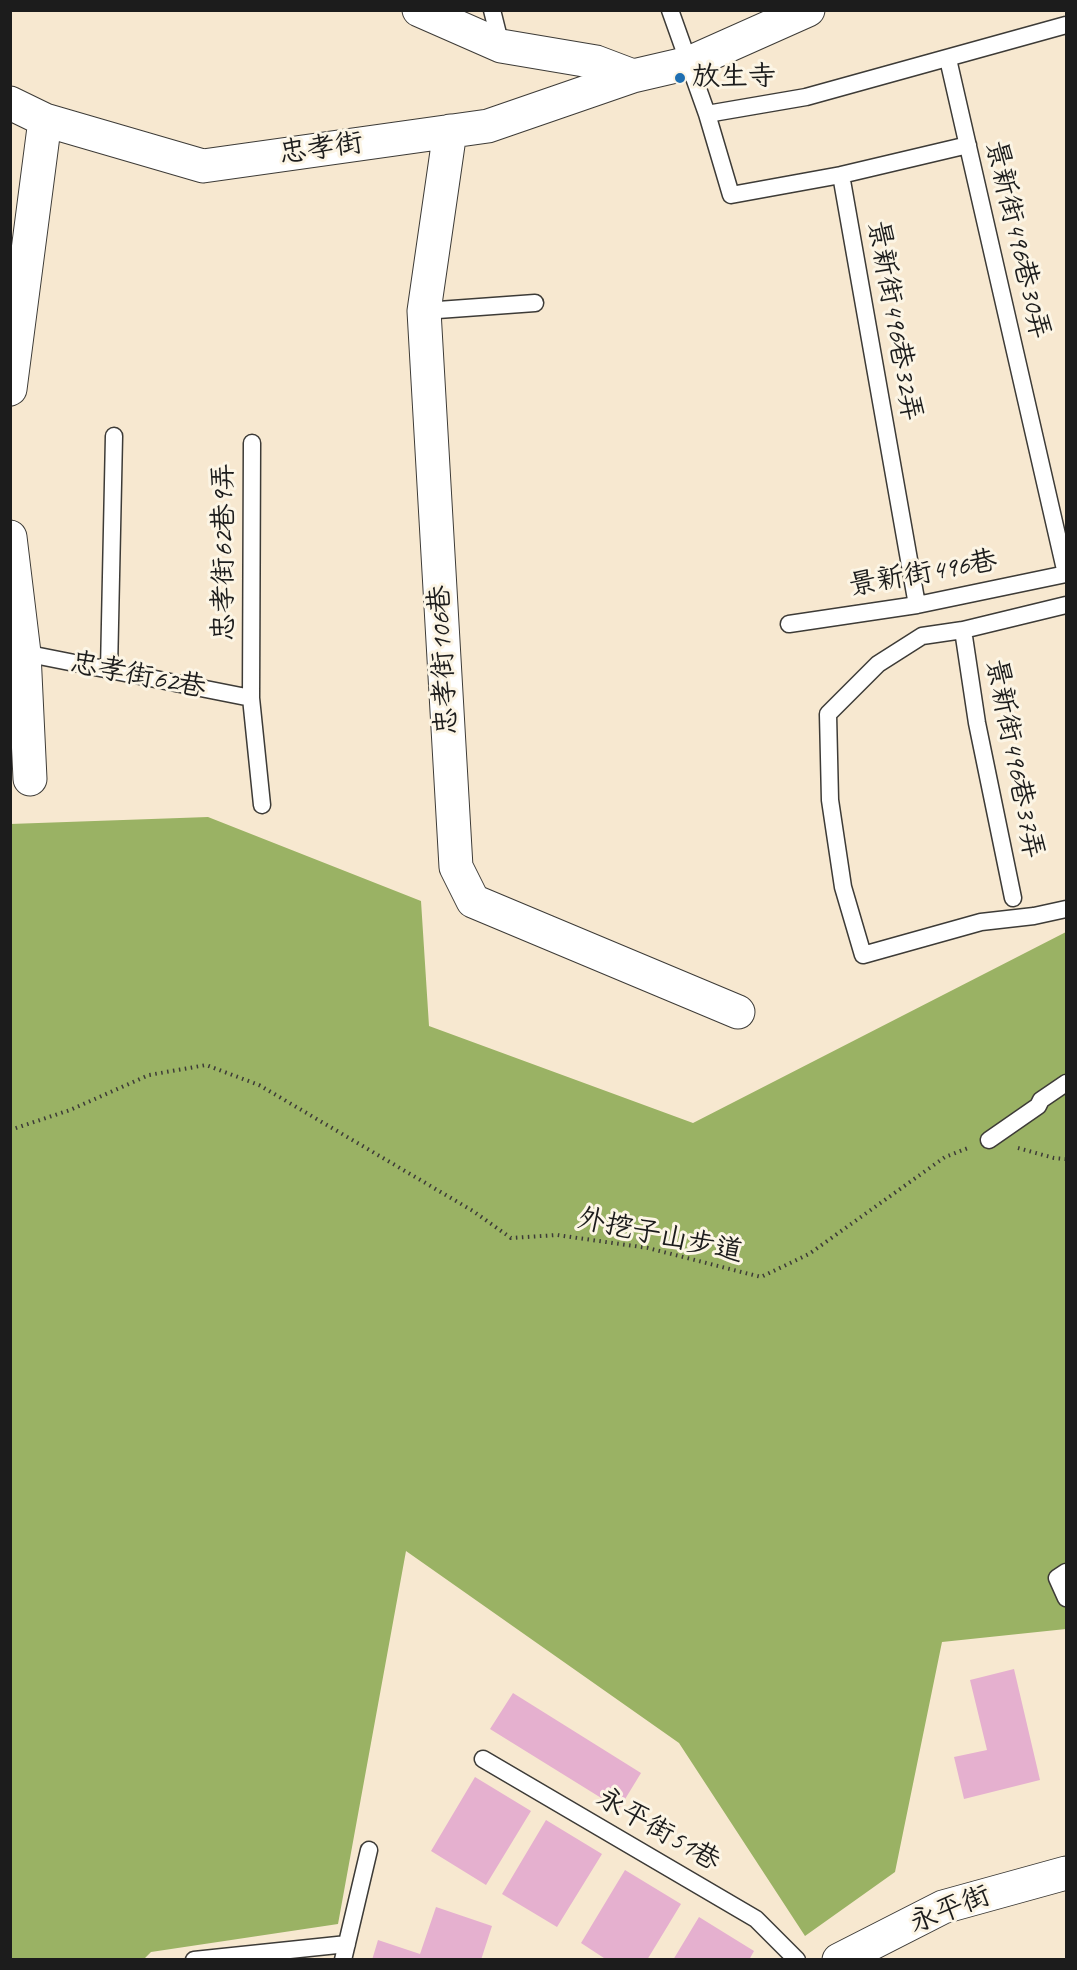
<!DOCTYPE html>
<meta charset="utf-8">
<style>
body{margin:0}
#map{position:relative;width:1077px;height:1970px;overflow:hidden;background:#f7e8d0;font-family:Caveat,sans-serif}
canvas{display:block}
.frame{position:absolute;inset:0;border:12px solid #1c1c1c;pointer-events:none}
</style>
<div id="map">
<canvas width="1077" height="1970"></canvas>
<div class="frame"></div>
</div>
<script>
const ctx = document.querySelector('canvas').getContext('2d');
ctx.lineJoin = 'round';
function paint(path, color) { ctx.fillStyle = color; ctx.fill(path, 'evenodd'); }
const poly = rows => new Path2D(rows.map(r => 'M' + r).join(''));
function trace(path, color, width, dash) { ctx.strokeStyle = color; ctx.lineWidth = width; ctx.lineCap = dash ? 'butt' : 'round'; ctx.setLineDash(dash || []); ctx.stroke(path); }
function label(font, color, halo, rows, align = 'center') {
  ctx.font = font + ' Caveat,"LXGW WenKai TC",sans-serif'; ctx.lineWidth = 6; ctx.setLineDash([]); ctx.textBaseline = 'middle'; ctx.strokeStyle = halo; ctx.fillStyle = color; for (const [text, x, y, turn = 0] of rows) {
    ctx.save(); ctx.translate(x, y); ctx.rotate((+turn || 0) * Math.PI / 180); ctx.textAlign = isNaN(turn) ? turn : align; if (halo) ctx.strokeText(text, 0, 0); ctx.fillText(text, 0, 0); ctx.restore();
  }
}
paint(poly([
 [208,817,421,901,429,1026,693,1123,1066,932,1066,1629,942,1642,895,1872,805,1936,679,1743,406,1551,338,1924,151,1952,144,1959,11,1959,10,824]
]), '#9ab264');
paint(poly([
 [1014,1669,1040,1780,964,1799,954,1757,987,1750,970,1680],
 [513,1693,641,1773,619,1809,490,1729],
 [475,1777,531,1811,486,1885,431,1851],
 [546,1820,602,1854,557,1927,502,1894],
 [625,1870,681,1904,647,1960,607,1960,581,1943],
 [436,1907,492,1926,481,1960,372,1960,378,1940,420,1954],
 [699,1917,754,1951,749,1960,673,1960]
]), '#e5b0cf');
const service = poly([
 [492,10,501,46],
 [670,10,707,114,806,97,1066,25],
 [948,59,1066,574],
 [707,114,731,195,841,175],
 [424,311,535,303],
 [252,443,251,698,262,805],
 [917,605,841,175,968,145],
 [1066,605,963,630,922,636,878,664,828,714,830,800,843,887,863,955,981,922,1034,916,1066,909],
 [789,624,917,605,1066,574],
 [963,630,977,723,1013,898],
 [24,653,251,698],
 [109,670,114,436],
 [989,1140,1038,1106,1041,1100,1066,1083],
 [1066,1572,1057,1578,1066,1598],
 [483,1759,756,1919,797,1960],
 [194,1960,347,1944],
 [343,1960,369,1850]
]);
const minor = poly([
 [419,10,501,46,596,62,633,76],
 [10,103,45,120,203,166,488,126,633,76,689,63,808,10],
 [450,131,424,311,456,867,473,901,738,1012],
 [10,389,45,120],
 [10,537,24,653,30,779],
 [839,1960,943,1907,1066,1873]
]);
trace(service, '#3d3b37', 19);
trace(minor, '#3d3b37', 35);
trace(poly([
 [10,1130,70,1110,149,1075,206,1065,259,1085,473,1211,511,1238,557,1235,648,1248,761,1277,809,1254,945,1157,968,1148],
 [1018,1148,1054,1158,1066,1159]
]), '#3d3b37', 4, [1.5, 4.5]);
trace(service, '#fff', 16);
trace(minor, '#fff', 33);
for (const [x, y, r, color] of [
 [680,78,6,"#1f6fb2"]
]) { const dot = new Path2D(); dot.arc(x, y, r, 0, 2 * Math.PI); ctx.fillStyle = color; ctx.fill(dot); trace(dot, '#fcf5e5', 2); }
label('28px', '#1c1c1c', '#fcf5e5', [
 ["放生寺",692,78]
], 'left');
label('28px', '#1c1c1c', '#fcf5e5', [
 ["忠孝街",321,149,-8],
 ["景新街496巷30弄",1017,240,77],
 ["景新街496巷32弄",894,321,80],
 ["忠孝街62巷9弄",225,552,-90],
 ["景新街496巷",923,574,-10],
 ["忠孝街106巷",444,660,-93],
 ["忠孝街62巷",138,676,11],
 ["景新街496巷37弄",1014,759,79],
 ["外挖子山步道",660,1236,12],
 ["永平街51巷",658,1830,30],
 ["永平街",950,1910,-21]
]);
</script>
